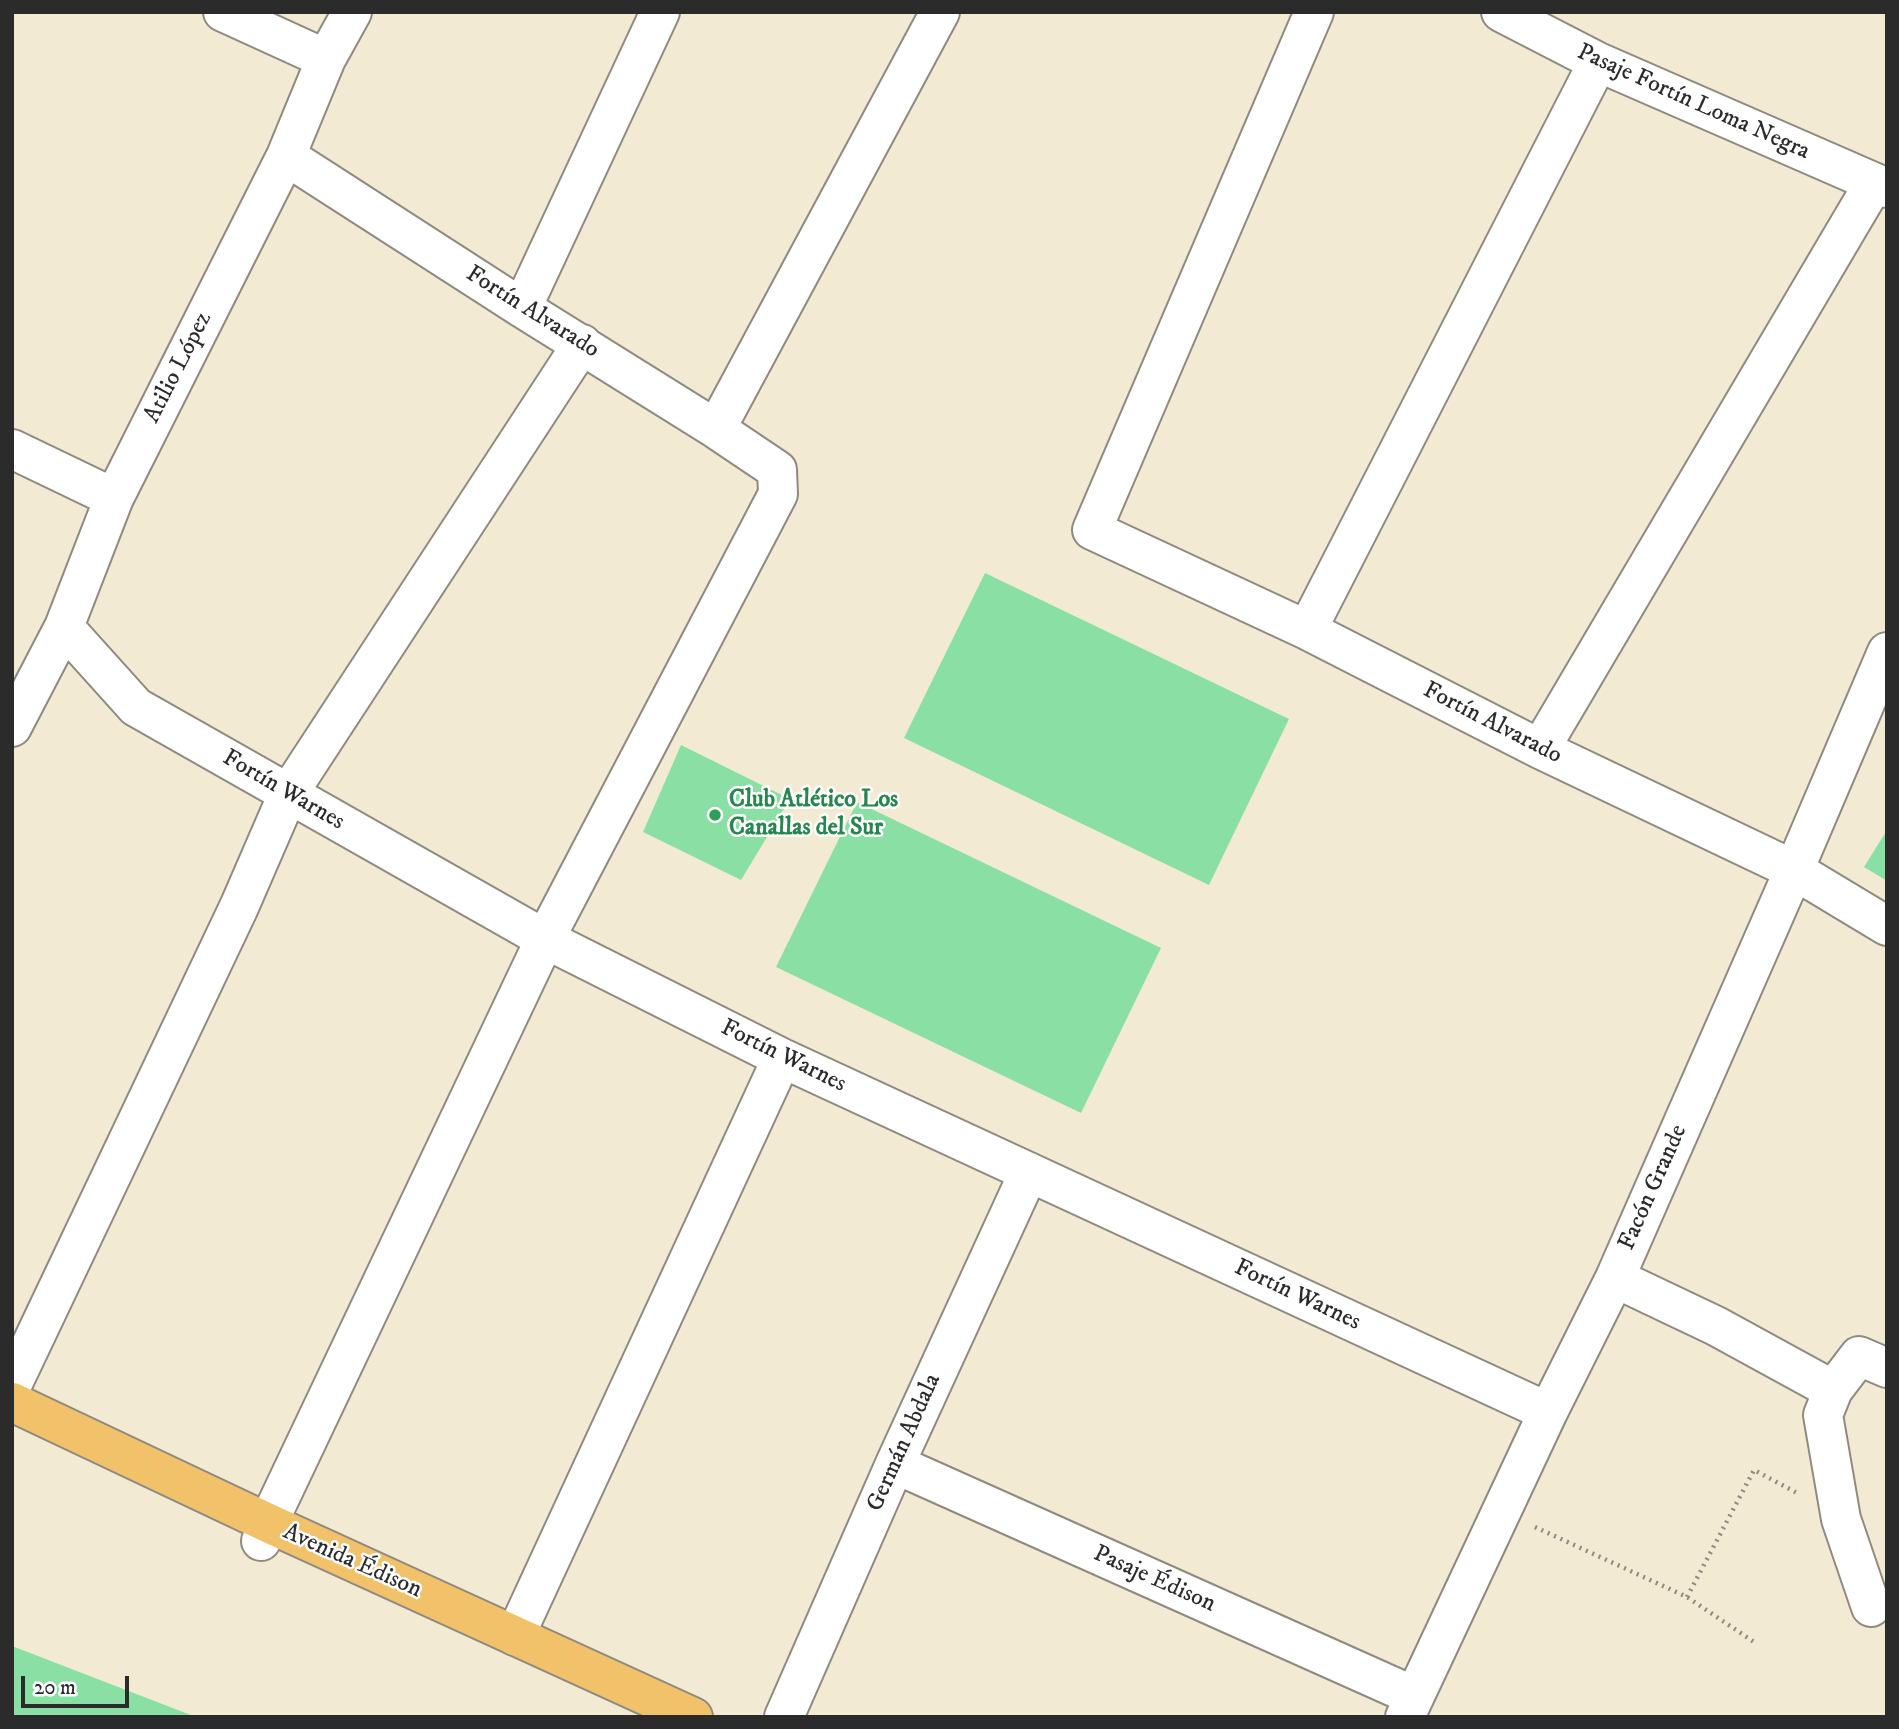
<!DOCTYPE html>
<meta charset="utf-8">
<style>
body{margin:0}
#map{position:relative;width:1899px;height:1729px;overflow:hidden;background:#f3ead4;font-family:"IM FELL DW Pica",serif}
canvas{display:block}
.frame{position:absolute;inset:0;border:14px solid #2b2b2b;pointer-events:none}
.scale{position:absolute;left:21px;top:1676px;width:108px;height:32px;box-sizing:border-box;border:4px solid #2b2b2b;border-top:0;padding-left:9px;font-size:21px;line-height:24px;white-space:nowrap;color:#2b2b2b;-webkit-text-stroke:5px #fff;paint-order:stroke}
</style>
<div id="map">
<canvas width="1899" height="1729"></canvas>
<div class="frame"></div>
<div class="scale">20 m</div>
</div>
<script>
const ctx = document.querySelector('canvas').getContext('2d');
ctx.lineJoin = 'round';
function paint(path, color) { ctx.fillStyle = color; ctx.fill(path, 'evenodd'); }
const poly = rows => new Path2D(rows.map(r => 'M' + r).join(''));
function trace(path, color, width, dash) { ctx.strokeStyle = color; ctx.lineWidth = width; ctx.lineCap = dash ? 'butt' : 'round'; ctx.setLineDash(dash || []); ctx.stroke(path); }
function label(font, color, halo, rows, align = 'center') {
  ctx.font = font + ' "IM FELL DW Pica",serif'; ctx.lineWidth = 5; ctx.setLineDash([]); ctx.textBaseline = 'middle'; ctx.strokeStyle = halo; ctx.fillStyle = color; for (const [text, x, y, turn = 0] of rows) {
    ctx.save(); ctx.translate(x, y); ctx.rotate((+turn || 0) * Math.PI / 180); ctx.textAlign = isNaN(turn) ? turn : align; if (halo) ctx.strokeText(text, 0, 0); ctx.fillText(text, 0, 0); ctx.restore();
  }
}
paint(poly([
 [985,573,1289,719,1209,885,904,738],
 [681,745,790,799,741,880,643,832],
 [857,802,1161,948,1081,1113,776,967],
 [1887,830,1887,881,1864,867],
 [12,1646,196,1717,12,1717]
]), '#8ae0a4');
const minor = poly([
 [223,12,326,59],
 [1314,12,1092,530,1307,630,1540,749,1794,870,1887,926],
 [1501,12,1598,62,1887,188],
 [522,308,660,12],
 [716,429,940,12],
 [12,449,114,498],
 [64,627,136,707,545,939,782,1058,1548,1412],
 [1307,630,1598,62],
 [12,727,64,627,114,498,286,156,326,59,352,12],
 [1540,749,1874,183],
 [1615,1278,1716,1326,1833,1390,1823,1415,1841,1519,1871,1607],
 [12,1385,239,907,288,794,582,344],
 [1833,1390,1859,1356,1887,1368],
 [895,1464,1414,1696],
 [261,1541,268,1523,545,939,778,494,777,470,716,429,522,308,286,156],
 [515,1636,782,1058],
 [784,1717,895,1464,1029,1172],
 [1405,1717,1548,1412,1615,1278,1794,870,1887,652]
]);
const major = poly([
 [12,1402,268,1523,693,1717]
]);
trace(minor, '#8f8a80', 42);
trace(major, '#8f8a80', 42);
trace(poly([
 [1535,1527,1687,1597,1754,1642],
 [1687,1597,1754,1470,1799,1494]
]), '#8f8a80', 4.5, [2, 5]);
trace(minor, '#fff', 38);
trace(major, '#f2c26a', 38);
for (const [x, y, r, color] of [
 [715,815,7,"#2e9e5b"]
]) { const dot = new Path2D(); dot.arc(x, y, r, 0, 2 * Math.PI); ctx.fillStyle = color; ctx.fill(dot); trace(dot, '#fff', 2.5); }
label('24px', '#2b2b2b', '#fff', [
 ["Pasaje Fortín Loma Negra",1693,103,24],
 ["Fortín Alvarado",532,313,32],
 ["Atilio López",179,368,-63],
 ["Fortín Alvarado",1492,724,27],
 ["Fortín Warnes",283,791,30],
 ["Fortín Warnes",783,1057,26],
 ["Facón Grande",1654,1188,-66],
 ["Fortín Warnes",1297,1296,25],
 ["Germán Abdala",905,1443,-66],
 ["Avenida Édison",352,1562,24],
 ["Pasaje Édison",1154,1580,24]
]);
label('bold 24px', '#27864d', '#fff', [
 ["Club Atlético Los",729,801],
 ["Canallas del Sur",729,829]
], 'left');
</script>
